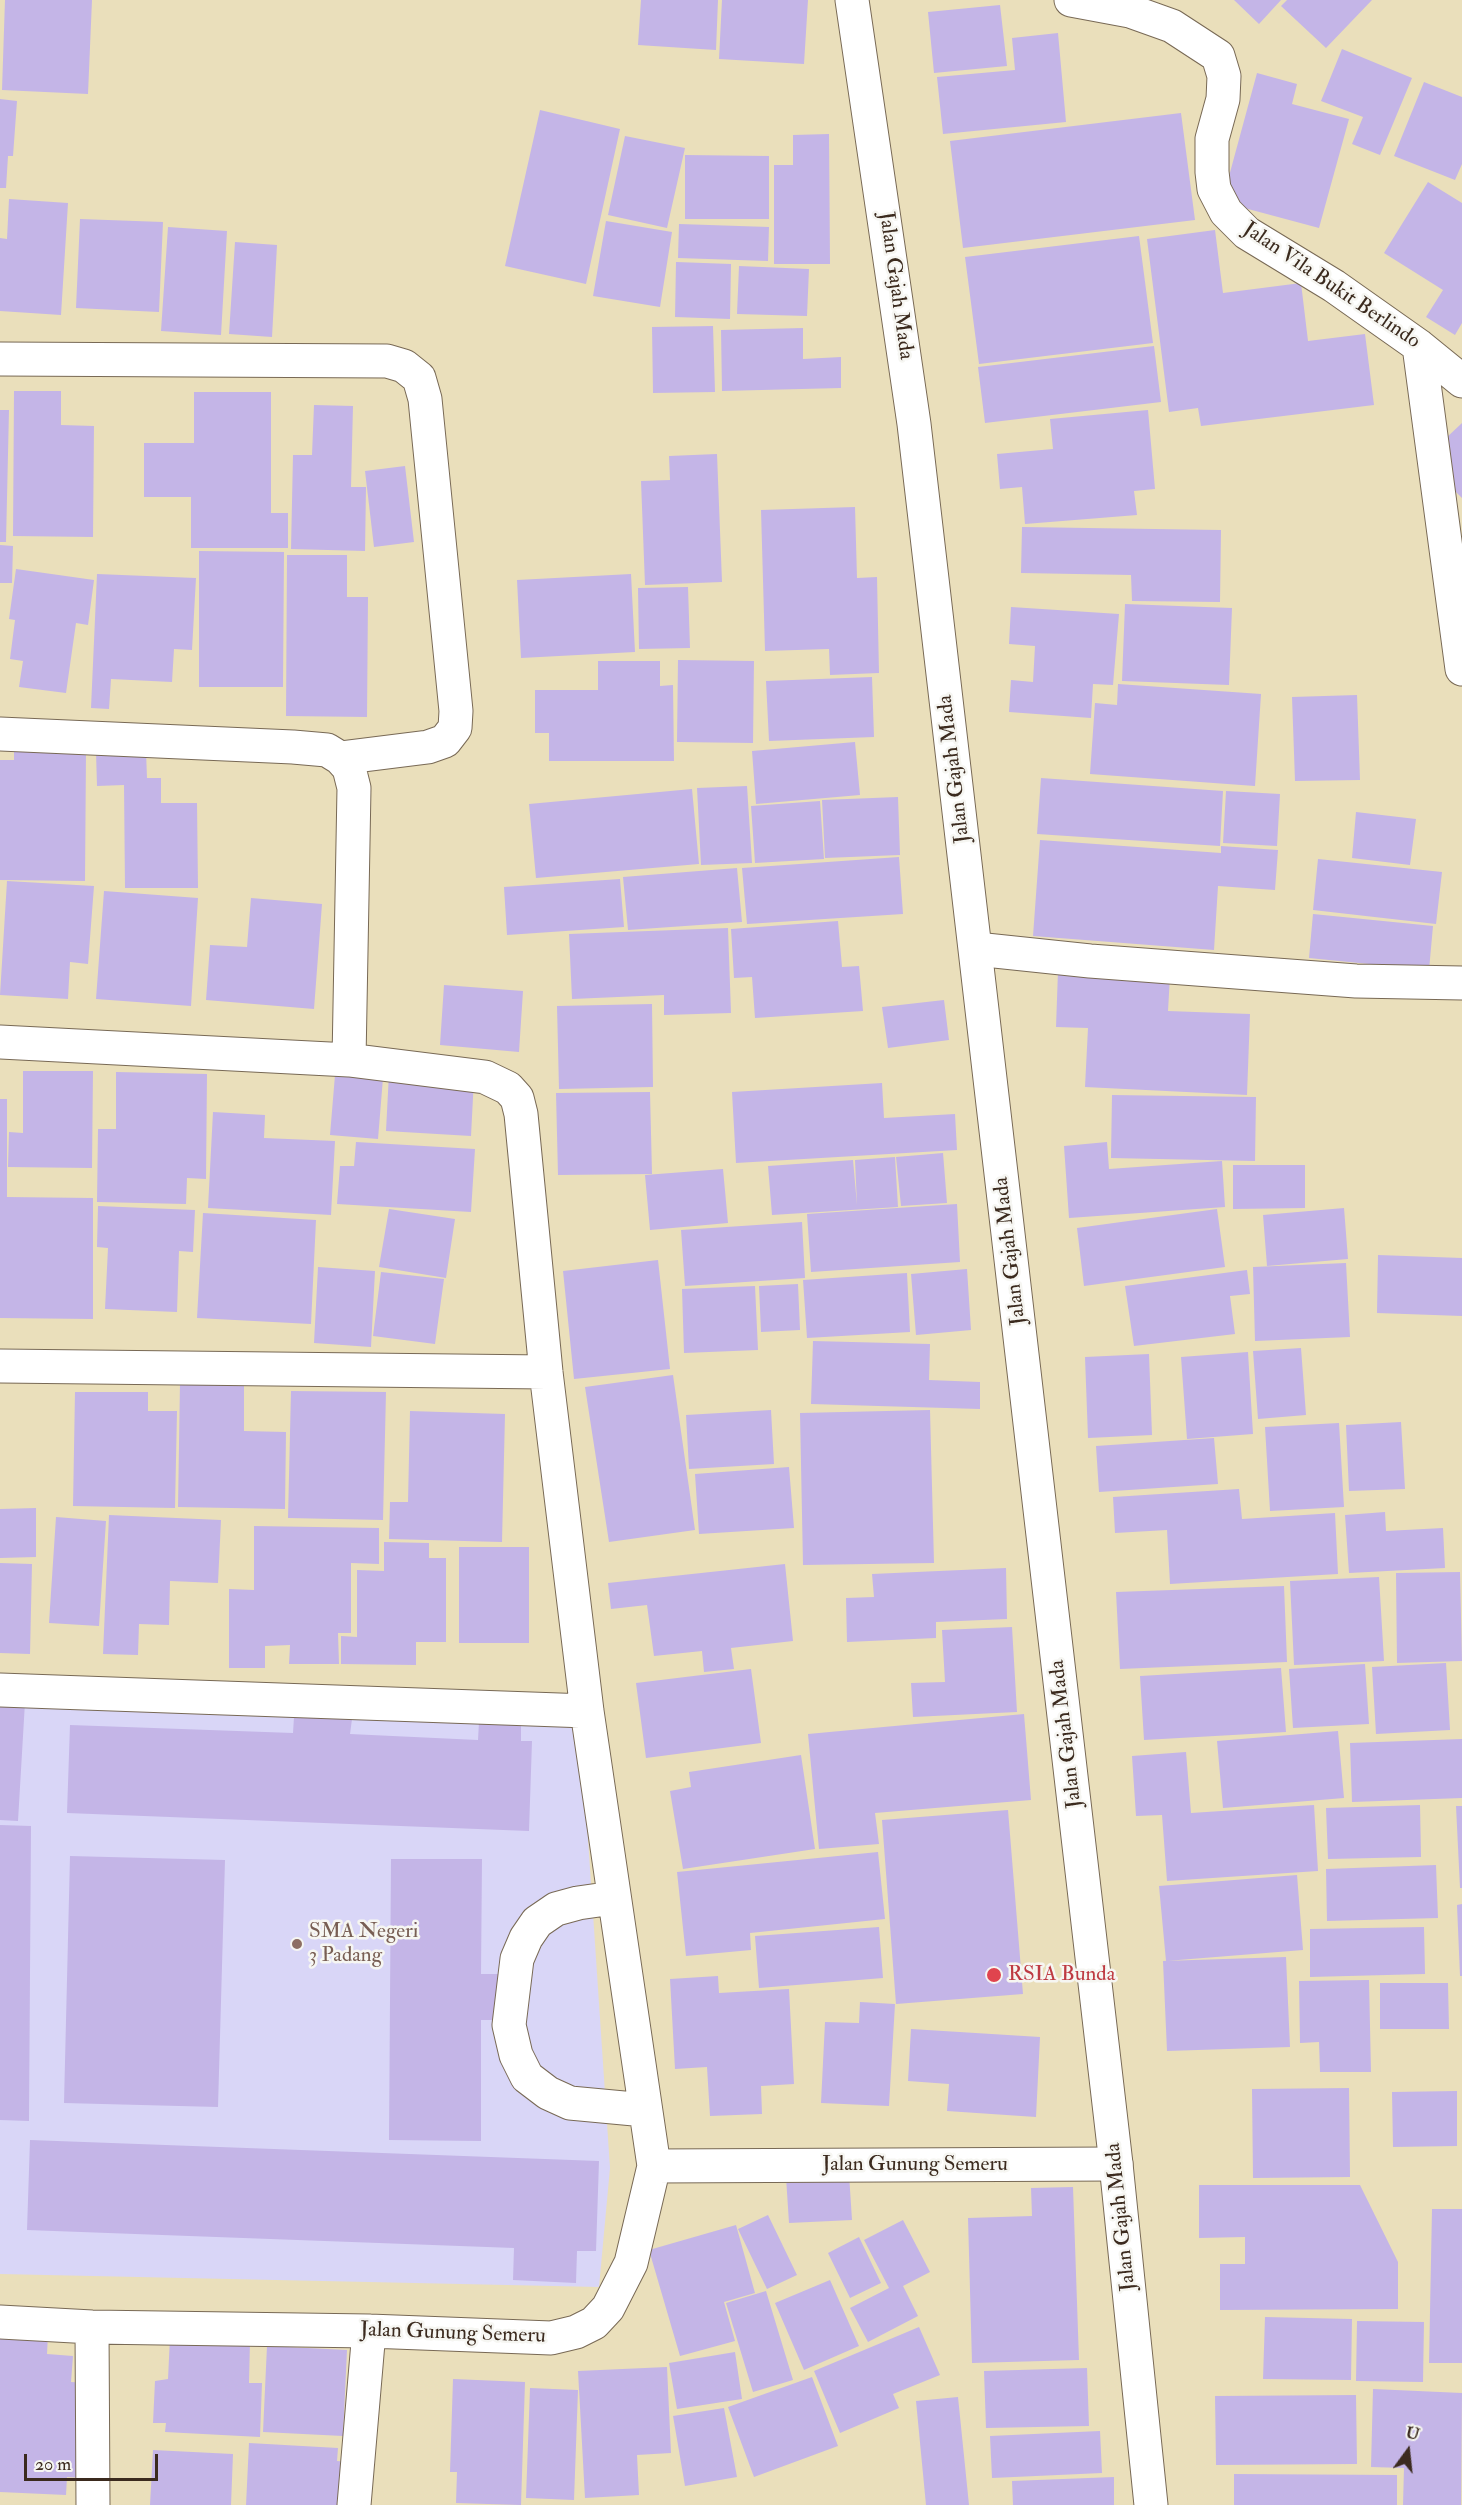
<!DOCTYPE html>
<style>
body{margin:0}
#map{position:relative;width:1462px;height:2505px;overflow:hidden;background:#eadfbb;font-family:"IM FELL Double Pica",serif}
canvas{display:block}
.north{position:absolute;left:1378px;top:2421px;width:60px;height:60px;-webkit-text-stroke:4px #f6f6f2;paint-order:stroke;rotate:15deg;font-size:16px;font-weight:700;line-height:24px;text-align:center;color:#3b2a1e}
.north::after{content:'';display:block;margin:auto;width:21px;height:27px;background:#3b2a1e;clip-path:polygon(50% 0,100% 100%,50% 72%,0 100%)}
.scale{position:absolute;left:24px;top:2454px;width:134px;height:27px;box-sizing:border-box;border:3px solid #3b2a1e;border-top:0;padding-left:8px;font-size:18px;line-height:21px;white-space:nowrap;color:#3b2a1e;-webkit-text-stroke:4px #f6f6f2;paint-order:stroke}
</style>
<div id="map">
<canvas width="1462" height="2505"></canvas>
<div class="north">U</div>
<div class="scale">20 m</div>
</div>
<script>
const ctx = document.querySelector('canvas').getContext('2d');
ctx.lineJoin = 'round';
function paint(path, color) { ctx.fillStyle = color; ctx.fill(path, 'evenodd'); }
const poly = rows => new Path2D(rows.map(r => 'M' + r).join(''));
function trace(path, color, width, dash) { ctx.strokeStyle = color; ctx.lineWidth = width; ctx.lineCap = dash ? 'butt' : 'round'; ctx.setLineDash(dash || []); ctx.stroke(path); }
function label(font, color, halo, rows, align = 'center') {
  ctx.font = font + ' "IM FELL Double Pica",serif'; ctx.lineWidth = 5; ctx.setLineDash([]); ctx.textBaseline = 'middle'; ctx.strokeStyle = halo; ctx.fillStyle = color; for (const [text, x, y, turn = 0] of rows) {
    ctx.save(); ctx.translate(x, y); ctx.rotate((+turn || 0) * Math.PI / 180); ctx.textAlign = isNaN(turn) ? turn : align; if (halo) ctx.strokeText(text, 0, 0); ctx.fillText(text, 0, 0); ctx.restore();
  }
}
paint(poly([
 [0,1696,580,1719,610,2168,599,2287,0,2274]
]), '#d9d6f7');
paint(poly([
 [5,0,92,0,88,94,2,90],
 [641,0,718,0,716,50,638,45],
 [722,0,808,0,804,64,719,59],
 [1234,0,1281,0,1259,24],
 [1287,0,1372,0,1326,48,1281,6],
 [1000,5,1007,66,934,73,928,12],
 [1058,33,1066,122,943,134,937,77,1015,70,1012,38],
 [1342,49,1412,78,1380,155,1352,144,1363,117,1321,101],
 [1257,73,1297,84,1292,104,1349,119,1319,228,1222,202],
 [1424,82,1462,97,1462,164,1455,180,1394,156],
 [0,99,17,101,13,156,8,156,6,188,0,188],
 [540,110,620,129,586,284,505,266],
 [1181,113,1195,220,963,248,950,141],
 [829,134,830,264,774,264,774,165,793,165,793,135],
 [625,136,685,148,667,228,608,215],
 [685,155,769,156,769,219,685,219],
 [1428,182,1462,203,1462,323,1455,335,1426,317,1443,290,1384,253],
 [9,199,68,203,61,315,0,311,0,238,7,239],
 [80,219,163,222,159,312,76,308],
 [606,221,672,232,660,307,593,296],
 [679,224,769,227,768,261,678,258],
 [168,227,227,231,221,335,161,331],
 [1215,230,1223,293,1301,283,1308,341,1365,334,1374,405,1201,426,1198,408,1169,412,1147,239],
 [1139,236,1153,343,979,364,965,257],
 [235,242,277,245,272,337,229,334],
 [676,262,731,264,730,319,675,317],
 [739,266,809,269,807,316,737,314],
 [713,326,715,392,653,393,652,327],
 [803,328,803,359,841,357,841,388,722,391,721,330],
 [1154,346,1161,402,985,423,978,367],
 [14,391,61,391,61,425,94,426,93,537,13,536],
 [194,392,271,392,271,513,288,513,288,548,191,548,191,497,144,497,144,443,194,443],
 [314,405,353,406,351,487,366,487,365,551,291,549,293,455,312,455],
 [0,410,9,410,6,542,0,542],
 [1148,410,1155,489,1134,491,1137,515,1025,524,1022,487,1000,489,997,454,1053,449,1050,419],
 [1462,423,1462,498,1453,489,1445,439],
 [717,454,722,582,645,585,641,481,670,480,669,456],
 [405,466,414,542,374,547,365,471],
 [855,507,857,578,877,577,879,673,830,675,829,649,765,651,761,510],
 [1022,527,1221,530,1220,602,1132,601,1131,575,1021,573],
 [0,545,13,546,12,583,0,583],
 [199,551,284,552,283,687,199,687],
 [287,555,347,555,347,597,368,597,367,717,286,716],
 [16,569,94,580,88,625,76,623,66,693,19,687,23,661,10,659,15,620,9,619],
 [97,574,196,578,192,650,174,649,172,682,111,679,109,709,91,708],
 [631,574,635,652,521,658,517,580],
 [688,587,690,648,639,649,638,588],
 [1125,604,1232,608,1229,685,1122,681],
 [1011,607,1119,614,1113,685,1093,684,1091,718,1009,712,1011,680,1033,682,1035,646,1009,644],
 [678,660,754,661,753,743,677,742],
 [598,661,660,661,660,686,673,685,674,761,549,761,549,733,535,733,535,690,598,690],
 [872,677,874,737,769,741,766,681],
 [1118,684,1261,694,1255,786,1090,774,1095,703,1117,705],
 [1357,695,1360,780,1295,781,1292,697],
 [855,742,860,795,756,804,752,751],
 [14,751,86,752,85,881,0,880,0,760,14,760],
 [146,751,147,778,161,778,161,803,197,803,198,888,125,888,124,785,97,786,96,752],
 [1041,778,1223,791,1220,846,1037,834],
 [747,786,752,863,701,865,697,788],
 [692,789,699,864,536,878,529,804],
 [1226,791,1280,794,1277,846,1223,843],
 [898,797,900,855,825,858,822,800],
 [820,801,824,859,755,863,751,806],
 [1356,812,1416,819,1410,865,1352,858],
 [1040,840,1221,853,1221,846,1278,850,1275,890,1218,886,1214,950,1033,936],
 [899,857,903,914,747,924,742,868],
 [1318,859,1442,872,1436,924,1313,910],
 [737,868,742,922,628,930,623,877],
 [620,879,624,927,507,935,504,887],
 [7,881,94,886,88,964,70,962,68,999,0,995],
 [104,891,198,898,191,1006,96,999],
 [251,898,322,904,314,1009,206,1000,210,945,247,947],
 [1313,914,1433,926,1429,970,1309,958],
 [838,921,842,967,859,966,863,1011,755,1018,752,977,734,978,731,929],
 [728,928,731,1013,664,1015,664,995,572,999,569,934],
 [1058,971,1170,976,1168,1011,1250,1014,1247,1095,1085,1087,1088,1028,1056,1027],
 [444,985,523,991,519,1052,440,1045],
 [944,1000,949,1040,888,1048,882,1007],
 [652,1004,653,1087,559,1089,557,1006],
 [23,1071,93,1071,92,1168,8,1167,9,1132,23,1133],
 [116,1072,207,1074,206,1179,187,1178,186,1204,97,1202,98,1129,116,1129],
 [389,1073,474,1078,471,1136,386,1131],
 [335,1075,383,1078,378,1139,330,1135],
 [882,1083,884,1118,955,1114,957,1150,736,1163,732,1092],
 [650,1092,652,1174,558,1175,556,1093],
 [1112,1095,1256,1097,1255,1161,1111,1158],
 [0,1099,7,1099,7,1197,93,1198,93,1319,0,1318],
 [213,1112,265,1115,264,1138,335,1141,331,1215,208,1208],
 [356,1142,475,1149,471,1212,337,1204,340,1166,354,1166],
 [1107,1142,1109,1169,1222,1161,1225,1207,1069,1218,1064,1146],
 [943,1153,947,1203,901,1206,896,1157],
 [895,1157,898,1207,772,1215,768,1166,853,1160,857,1205,855,1160],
 [1233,1165,1305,1165,1305,1208,1233,1209],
 [723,1169,728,1223,650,1230,645,1175],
 [957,1204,960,1262,811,1272,807,1214],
 [98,1206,195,1210,193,1252,179,1251,177,1312,105,1309,108,1248,97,1247],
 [1344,1208,1348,1259,1267,1266,1263,1215],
 [389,1209,455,1219,446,1278,379,1267],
 [1217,1209,1225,1267,1084,1286,1077,1228],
 [203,1213,316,1220,311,1324,197,1318],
 [802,1222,805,1278,685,1286,681,1230],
 [1378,1255,1462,1258,1462,1316,1377,1313],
 [658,1260,670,1369,574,1379,563,1271],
 [1346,1263,1350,1337,1255,1341,1253,1267],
 [318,1267,375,1271,371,1347,314,1343],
 [967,1269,971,1330,916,1335,911,1274],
 [1247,1270,1250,1294,1230,1296,1235,1334,1134,1346,1125,1286],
 [381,1272,444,1279,435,1344,373,1336],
 [907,1273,910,1332,807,1338,803,1280],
 [798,1284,800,1330,761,1332,759,1286],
 [755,1286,758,1350,684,1353,682,1289],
 [813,1341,930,1344,929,1380,980,1382,980,1409,811,1404],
 [1301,1348,1306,1415,1258,1419,1253,1351],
 [1248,1352,1253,1434,1187,1439,1181,1357],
 [1149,1354,1152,1435,1088,1438,1085,1357],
 [673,1375,695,1530,609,1542,585,1387],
 [180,1382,244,1383,244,1431,286,1432,285,1509,178,1507],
 [291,1391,386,1392,383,1520,288,1518],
 [75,1392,148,1392,148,1411,177,1411,175,1508,73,1506],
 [771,1410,774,1464,689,1469,686,1415],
 [930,1410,934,1563,803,1565,800,1413],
 [410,1411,505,1414,502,1542,389,1539,390,1502,408,1502],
 [1401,1422,1405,1489,1349,1491,1346,1425],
 [1339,1423,1344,1507,1270,1511,1265,1427],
 [1214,1438,1218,1484,1099,1492,1096,1446],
 [789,1467,794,1528,699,1534,695,1474],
 [1239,1489,1242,1519,1335,1513,1338,1574,1170,1584,1167,1530,1115,1533,1113,1497],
 [36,1508,36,1557,0,1558,0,1509],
 [1385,1512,1386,1531,1443,1528,1445,1568,1349,1573,1345,1515],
 [109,1515,221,1520,218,1583,170,1581,169,1625,139,1624,138,1655,103,1654],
 [56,1517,106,1521,99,1626,49,1623],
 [254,1526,379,1528,379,1564,351,1563,351,1633,338,1633,339,1664,289,1664,290,1645,265,1646,265,1668,229,1668,229,1589,254,1590],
 [384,1542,429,1543,429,1558,446,1558,446,1642,416,1642,416,1665,341,1664,341,1636,357,1637,357,1570,384,1571],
 [459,1547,529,1547,529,1643,459,1643],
 [0,1563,32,1564,30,1654,0,1653],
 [785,1564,793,1641,731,1648,734,1669,704,1672,702,1651,654,1656,647,1605,611,1609,608,1583],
 [1006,1568,1007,1619,936,1622,936,1638,847,1642,846,1598,874,1597,872,1574],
 [1460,1572,1462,1661,1397,1663,1396,1573],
 [1379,1577,1384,1661,1294,1665,1290,1581],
 [1284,1586,1287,1662,1120,1669,1116,1592],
 [1012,1627,1017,1712,913,1717,911,1683,945,1682,942,1630],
 [1446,1663,1450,1730,1376,1734,1372,1667],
 [1365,1664,1369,1724,1293,1728,1289,1669],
 [1281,1668,1286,1732,1144,1740,1140,1676],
 [751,1669,761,1743,646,1758,636,1683],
 [0,1701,25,1702,18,1821,0,1820],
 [1024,1714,1031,1800,875,1813,879,1844,819,1849,808,1734],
 [294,1717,352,1719,350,1734,478,1740,479,1722,521,1724,521,1741,532,1741,529,1831,67,1813,70,1725,293,1733],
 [1338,1731,1344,1798,1223,1808,1217,1741],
 [1462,1739,1462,1798,1352,1802,1350,1743],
 [1186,1752,1191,1813,1314,1805,1318,1871,1167,1881,1162,1815,1136,1816,1132,1756],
 [801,1755,815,1849,683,1869,670,1791,691,1787,689,1772],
 [1420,1805,1421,1857,1328,1859,1326,1808],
 [1456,1806,1462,1806,1462,1888,1460,1888],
 [1008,1810,1023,1994,896,2004,882,1820],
 [0,1825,31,1826,29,2121,0,2120],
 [878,1852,885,1919,750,1933,751,1950,686,1956,677,1872],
 [70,1856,225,1860,218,2107,64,2103],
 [391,1859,482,1859,481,1974,498,1974,497,2020,481,2020,481,2141,389,2140],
 [1436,1865,1438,1918,1327,1921,1326,1869],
 [1297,1875,1303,1950,1166,1961,1159,1886],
 [1462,1904,1462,1976,1460,1976,1457,1905],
 [879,1927,883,1978,759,1988,755,1936],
 [1424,1927,1425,1974,1310,1977,1310,1929],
 [1286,1957,1290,2047,1167,2051,1163,1961],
 [718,1976,719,1993,789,1989,794,2084,761,2086,762,2114,710,2116,707,2067,675,2069,670,1979],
 [1369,1980,1371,2072,1320,2072,1319,2042,1300,2043,1299,1981],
 [1380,1983,1448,1983,1449,2029,1380,2029],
 [860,2002,895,2004,889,2106,821,2103,825,2022,859,2023],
 [911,2029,1040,2037,1036,2117,947,2111,949,2084,908,2081],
 [1349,2088,1350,2177,1253,2178,1252,2089],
 [1457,2091,1457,2146,1393,2147,1392,2092],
 [30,2140,599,2161,596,2251,577,2251,576,2283,513,2280,514,2248,27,2230],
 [849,2174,852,2220,789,2223,786,2177],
 [1199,2185,1360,2185,1398,2262,1398,2309,1220,2310,1220,2264,1245,2264,1245,2237,1199,2238],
 [1073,2187,1079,2360,972,2363,968,2218,1032,2216,1031,2188],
 [1432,2209,1462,2209,1462,2363,1429,2363],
 [768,2215,797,2275,767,2289,738,2229],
 [903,2220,930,2272,903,2286,918,2316,868,2342,850,2308,889,2288,864,2240],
 [736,2225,755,2293,724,2302,735,2341,680,2356,649,2250],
 [859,2237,881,2283,850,2298,828,2253],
 [830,2280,859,2346,804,2370,775,2303],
 [766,2291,793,2380,753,2392,726,2303],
 [1265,2317,1352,2319,1351,2380,1263,2379],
 [1357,2321,1424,2322,1423,2382,1356,2381],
 [919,2327,940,2375,893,2394,899,2408,840,2433,814,2371],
 [0,2331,48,2334,47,2354,73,2356,71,2382,88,2383,83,2478,67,2477,66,2495,0,2492],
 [170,2337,250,2341,249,2383,262,2383,260,2437,165,2432,166,2423,153,2423,155,2381,168,2379],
 [267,2346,347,2350,343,2436,263,2432],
 [735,2352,742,2399,677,2409,669,2363],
 [667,2367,671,2453,637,2455,639,2495,585,2498,578,2371],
 [1087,2368,1089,2426,986,2428,984,2371],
 [812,2377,838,2446,754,2477,728,2407],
 [453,2379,525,2382,521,2505,456,2503,457,2472,450,2472],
 [530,2388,578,2390,574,2500,526,2498],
 [1373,2389,1462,2393,1461,2505,1403,2505,1404,2468,1371,2467],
 [1356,2395,1357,2464,1216,2465,1215,2396],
 [958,2397,969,2505,926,2505,916,2401],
 [724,2408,737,2477,685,2486,673,2416],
 [1100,2431,1102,2473,992,2478,990,2436],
 [249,2443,338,2448,337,2461,349,2462,348,2505,246,2505],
 [153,2450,233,2454,231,2505,150,2505],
 [1234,2474,1397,2475,1397,2505,1234,2505],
 [1114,2477,1114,2505,1013,2505,1012,2481]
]), '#c4b5e7');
const minor = poly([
 [1071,0,1130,11,1172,26,1218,56,1224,76,1223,99,1212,139,1212,172,1214,189,1226,212,1247,233,1334,286,1419,346,1462,381],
 [1419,346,1462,669],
 [0,359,387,361,404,366,419,378,425,399,456,711,455,728,445,741,428,747,340,758],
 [0,734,293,747,327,750,340,758,349,768,354,788,349,1060],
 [976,949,1090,961,1356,981,1462,983],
 [0,1042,349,1060,485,1077,508,1088,517,1098,521,1114,546,1372,587,1711,654,2166],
 [0,1366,546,1372],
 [0,1690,587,1711],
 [613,1898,578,1903,556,1909,537,1922,526,1938,517,1959,509,2025,516,2055,527,2077,548,2093,570,2103,645,2110],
 [0,2322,92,2327,369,2331,551,2338,576,2332,594,2323,608,2308,631,2263,654,2166,1116,2164],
 [92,2327,93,2505],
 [354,2505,369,2331]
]);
const major = poly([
 [852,0,914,424,1116,2164,1151,2505]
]);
trace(minor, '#786955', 35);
trace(major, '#786955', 35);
trace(minor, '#fff', 33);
trace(major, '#fff', 33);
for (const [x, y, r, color] of [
 [297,1944,6,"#8d6e63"],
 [994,1975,8,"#e0444e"]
]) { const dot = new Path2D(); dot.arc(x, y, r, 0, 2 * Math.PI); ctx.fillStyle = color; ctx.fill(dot); trace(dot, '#f6f6f2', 2); }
label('21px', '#3b2a1e', '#f6f6f2', [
 ["Jalan Gajah Mada",895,286,82],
 ["Jalan Vila Bukit Berlindo",1331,286,34],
 ["Jalan Gajah Mada",955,769,-97],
 ["Jalan Gajah Mada",1011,1251,-97],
 ["Jalan Gajah Mada",1067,1734,-97],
 ["Jalan Gunung Semeru",915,2165],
 ["Jalan Gajah Mada",1122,2217,-96],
 ["Jalan Gunung Semeru",453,2334,2]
]);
label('21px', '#785e54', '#f6f6f2', [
 ["SMA Negeri",309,1932],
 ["3 Padang",309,1956]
], 'left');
label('21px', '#be3a42', '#f6f6f2', [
 ["RSIA Bunda",1008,1975]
], 'left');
</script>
